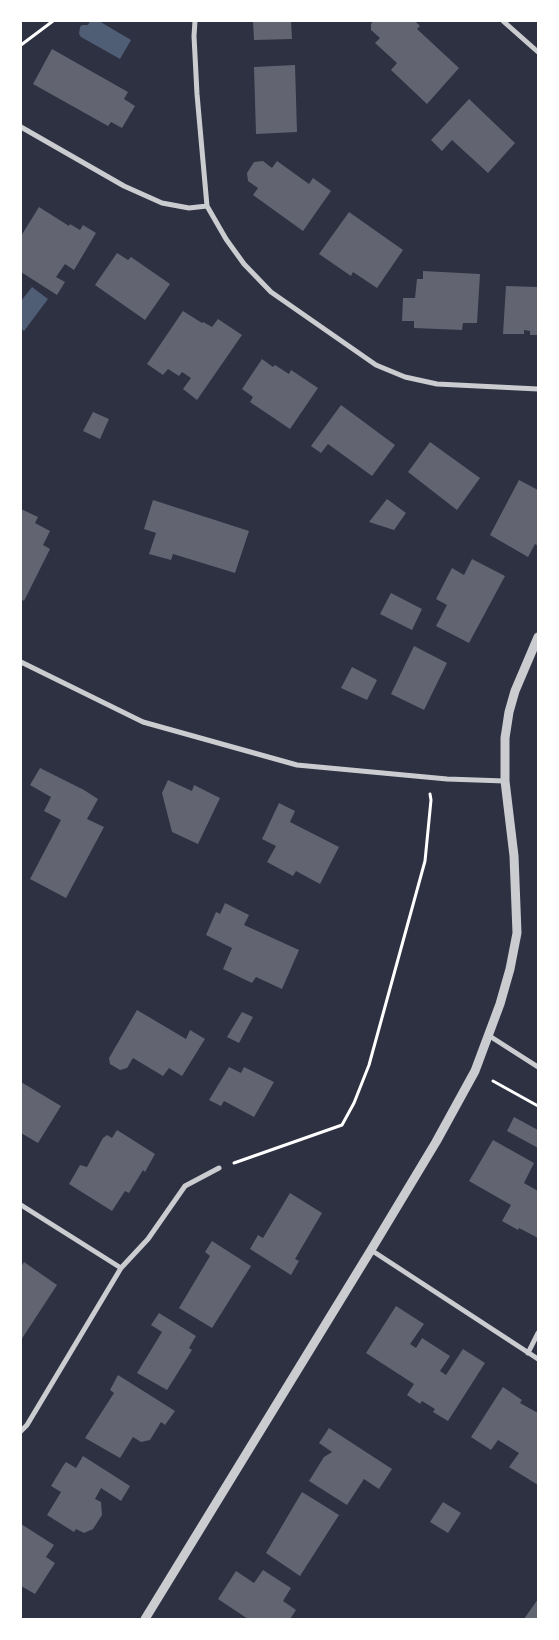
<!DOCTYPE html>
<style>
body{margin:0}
#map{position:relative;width:559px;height:1640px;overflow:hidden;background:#2d3142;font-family:"Exo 2",sans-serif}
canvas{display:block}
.frame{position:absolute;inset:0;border:22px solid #fff;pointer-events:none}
</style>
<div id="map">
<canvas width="559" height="1640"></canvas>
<div class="frame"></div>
</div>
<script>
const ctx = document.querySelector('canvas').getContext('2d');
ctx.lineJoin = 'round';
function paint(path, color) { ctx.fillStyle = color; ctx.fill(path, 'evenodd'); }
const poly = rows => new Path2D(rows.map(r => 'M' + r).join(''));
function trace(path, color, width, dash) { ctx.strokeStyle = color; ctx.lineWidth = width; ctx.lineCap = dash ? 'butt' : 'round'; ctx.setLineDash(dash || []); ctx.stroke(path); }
paint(poly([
 [90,21,99,21,131,40,120,59,81,37,79,34,80,27,82,25,88,25],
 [32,287,48,299,24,331,21,329,21,301]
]), '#4f5d75');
paint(poly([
 [253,21,291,21,292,39,254,40],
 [373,21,415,21,420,26,417,29,459,68,427,104,391,70,397,63,375,43,380,38,371,30,371,24],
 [52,49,128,92,124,99,135,106,122,128,111,122,108,126,33,84],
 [295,65,297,132,256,134,254,67],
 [469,99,515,143,488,173,452,140,442,151,431,140],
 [263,161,272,168,277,161,309,184,313,178,331,191,303,231,253,195,258,188,248,181,247,173,254,162],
 [39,207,69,226,70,224,80,230,83,225,96,233,74,270,65,264,56,277,65,282,57,295,21,272,21,236],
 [349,212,403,250,377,288,353,272,351,276,319,254],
 [117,253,128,260,131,257,170,284,145,320,95,285],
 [423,271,480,274,477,323,463,323,462,330,414,328,414,321,402,321,403,298,415,298,417,279,423,279],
 [506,286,538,287,538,335,530,335,530,331,524,330,524,334,503,334],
 [183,311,202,323,203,322,212,327,218,319,242,335,197,400,183,389,191,378,182,372,179,376,168,369,163,375,147,364],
 [262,359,273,367,275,365,289,374,291,370,318,388,290,429,250,402,253,397,242,389],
 [341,405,395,445,372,476,328,444,321,453,311,446],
 [93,412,109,419,100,439,83,431],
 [430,442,480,478,457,510,408,472],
 [519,480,538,490,538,546,535,544,528,557,490,535],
 [387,499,406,513,394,530,369,522],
 [153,500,249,531,235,573,173,554,171,560,149,554,156,533,144,529],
 [21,509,38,517,35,523,50,531,43,545,50,549,24,601,21,599],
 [472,559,505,576,469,643,436,626,447,605,436,599,452,568,464,575],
 [391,593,422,609,412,630,380,614],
 [414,646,447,663,424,710,391,694],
 [352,667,377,680,367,700,341,688],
 [40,768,84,790,98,799,87,819,104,827,66,898,30,879,61,820,44,811,51,797,30,785],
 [168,780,192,791,194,785,220,798,198,844,172,832,162,793],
 [279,803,295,811,290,822,339,847,320,884,296,871,293,876,267,862,276,846,262,839],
 [225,903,249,915,244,925,299,950,282,989,256,977,252,983,223,969,232,948,206,935,216,912,220,914],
 [137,1010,186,1039,190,1030,205,1039,182,1076,169,1068,163,1076,133,1058,127,1068,120,1070,110,1064,109,1058],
 [242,1012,253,1017,239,1043,227,1037],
 [229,1067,241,1073,244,1067,274,1082,254,1117,224,1101,221,1106,209,1100],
 [21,1082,61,1106,38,1143,21,1133],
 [514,1117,538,1130,538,1148,507,1131],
 [117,1130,155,1154,145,1172,143,1170,129,1193,125,1191,112,1211,69,1184,80,1165,87,1167,103,1138,107,1135,112,1138],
 [493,1140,534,1163,524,1183,538,1191,538,1238,519,1228,518,1230,502,1221,511,1205,469,1181],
 [290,1193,322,1213,295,1259,299,1261,291,1275,250,1249,258,1235,263,1238],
 [212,1241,251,1266,212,1328,179,1308,210,1256,205,1252],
 [24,1262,57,1285,21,1340,21,1267],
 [396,1306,424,1324,410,1344,416,1348,422,1338,450,1356,440,1371,446,1375,463,1349,485,1363,448,1421,433,1412,435,1409,422,1401,420,1404,407,1395,414,1384,366,1353],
 [159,1313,196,1336,189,1348,192,1350,167,1390,137,1373,162,1332,151,1325],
 [118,1375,175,1411,165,1425,161,1422,150,1440,141,1442,133,1437,120,1458,85,1438,114,1393,110,1390],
 [503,1387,522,1400,520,1403,538,1413,538,1485,509,1467,519,1453,498,1440,491,1450,471,1437],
 [329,1428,392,1469,379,1489,364,1479,347,1505,309,1481,324,1457,332,1452,319,1443],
 [83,1456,130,1486,121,1501,101,1488,95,1499,101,1502,102,1515,93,1529,84,1533,76,1529,74,1532,47,1515,61,1492,51,1486,63,1466,66,1462,76,1468],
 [302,1492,339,1515,300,1576,266,1553],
 [443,1502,461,1513,448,1533,430,1522],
 [21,1524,54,1545,46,1557,55,1563,35,1594,21,1586],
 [263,1570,291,1588,283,1601,296,1610,290,1619,248,1619,218,1599,236,1571,254,1583],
 [538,1599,538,1619,524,1619]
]), '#626471');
trace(poly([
 [21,45,53,21],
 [493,1081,538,1106],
 [234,1163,342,1125,354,1103,369,1065,425,861,431,800,430,794]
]), '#fff', 3);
trace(poly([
 [195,21,194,36,197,94,207,206,226,239,244,264,271,292,376,365,405,377,437,384,538,389],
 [503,21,538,52],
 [21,127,124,186,162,203,189,208,207,206],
 [21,662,143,722,297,765,447,779,505,781],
 [488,1035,538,1067],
 [21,1205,121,1268,27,1425,21,1431],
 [371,1250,538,1359],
 [121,1268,148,1239,185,1186,219,1168],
 [528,1353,538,1333]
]), '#caccd0', 5);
trace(poly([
 [145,1619,371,1250,436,1142,475,1071,500,1004,510,969,517,933,514,856,505,781,505,738,509,712,515,691,538,637]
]), '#caccd0', 9);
</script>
